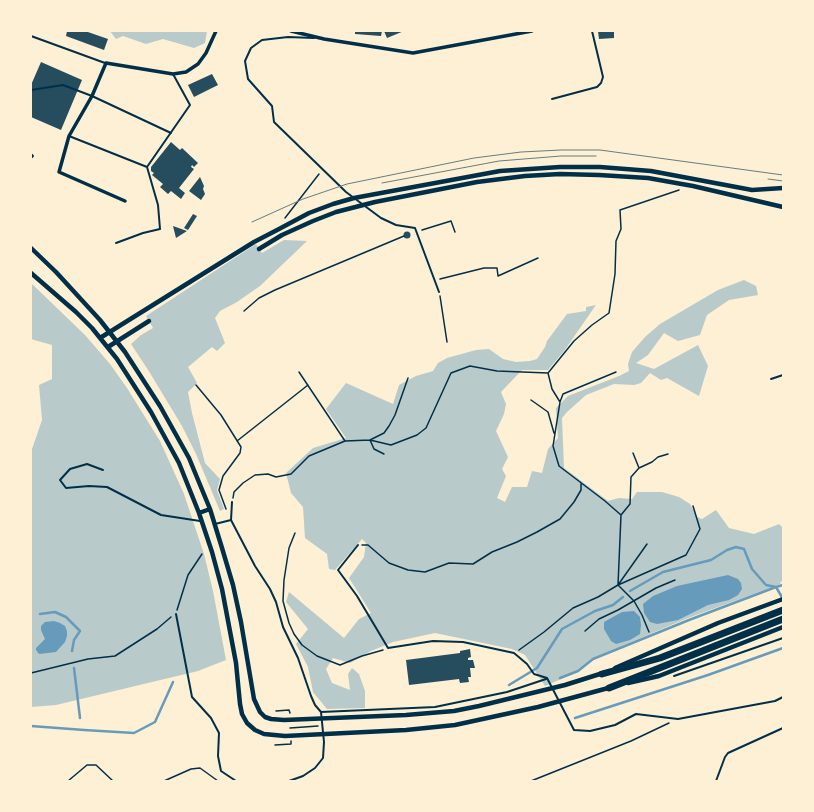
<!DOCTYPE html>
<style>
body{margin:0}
#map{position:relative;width:814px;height:812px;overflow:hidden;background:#fdf0d5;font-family:Poppins,sans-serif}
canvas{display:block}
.frame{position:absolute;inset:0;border:32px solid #fdf0d5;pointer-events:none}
</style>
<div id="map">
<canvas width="814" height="812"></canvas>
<div class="frame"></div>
</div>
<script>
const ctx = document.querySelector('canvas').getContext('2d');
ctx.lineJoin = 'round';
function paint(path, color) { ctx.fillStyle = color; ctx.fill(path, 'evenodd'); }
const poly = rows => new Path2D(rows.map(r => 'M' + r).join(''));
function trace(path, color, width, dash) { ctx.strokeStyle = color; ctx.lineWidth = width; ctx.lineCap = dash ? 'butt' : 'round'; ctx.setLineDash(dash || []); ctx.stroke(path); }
paint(poly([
 [110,31,207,31,205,43,194,48,163,39,146,44,123,36,116,39],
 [284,240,307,241,260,286,237,302,220,311,215,318,225,343,217,351,212,347,188,367,197,383,188,392,192,413,205,463,220,479,217,490,224,509,220,511,196,454,182,426,150,373,131,344,141,335,153,328,146,316,256,244,262,253],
 [744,280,756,286,758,295,729,300,707,315,700,335,678,341,664,333,648,355,636,363,654,369,698,345,708,366,699,396,667,378,661,380,650,373,641,383,634,385,614,384,586,395,567,412,562,418,564,468,608,501,619,498,632,499,637,492,662,492,679,497,690,504,697,517,702,519,716,510,729,528,754,534,779,524,783,528,783,581,780,582,781,584,688,618,593,658,573,674,545,686,525,655,512,649,435,633,393,642,371,651,350,663,333,658,326,669,332,683,350,690,348,674,352,668,359,674,365,691,365,708,327,709,313,692,308,667,296,644,308,629,286,602,289,592,344,638,359,619,371,613,349,578,364,557,366,543,362,539,335,570,329,569,327,554,305,538,303,507,291,493,286,473,313,448,346,438,326,409,346,383,393,404,399,385,416,376,433,371,438,363,447,358,476,350,489,349,503,359,516,362,530,361,537,359,545,347,547,341,567,314,586,311,586,307,596,305,564,351,548,370,522,370,501,392,506,404,504,414,496,431,508,457,502,469,506,476,497,498,505,502,512,487,527,487,532,471,542,473,548,449,558,438,556,408,568,396,619,376,629,371,628,364,632,352,645,337,660,324,718,290],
 [31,283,85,335,110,364,127,388,160,441,184,494,204,554,213,591,226,660,198,671,56,705,31,707,31,452,42,420,39,385,52,379,52,345,31,339]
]), '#b9caca');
paint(poly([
 [728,575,738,579,741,583,742,589,738,595,729,600,708,605,678,620,657,624,650,622,644,613,643,604,653,596,677,586],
 [634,611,640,617,641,625,640,634,630,640,616,644,611,641,604,629,604,622,622,612],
 [54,621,60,623,65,626,67,631,67,636,65,642,56,652,39,654,36,650,36,648,45,639,41,630,41,626,45,622]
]), '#669bbc');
trace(poly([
 [630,591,663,572,711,560,727,550,736,547,744,549,752,569,766,585,776,587,783,585],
 [40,614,55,612,66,617,80,631,74,640,72,651],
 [74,668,80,718],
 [560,678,578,671,593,659,689,620,776,587,783,599],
 [509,685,537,668,562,629,595,611,613,605,623,597],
 [575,718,708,675,783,648],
 [31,726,84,730,134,733,155,722,173,682]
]), '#669bbc', 2.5);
paint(poly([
 [67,31,85,31,108,39,104,50,66,36],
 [355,31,382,31,381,36,355,34],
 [384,31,404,31,387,38],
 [598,31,614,31,614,38,599,39],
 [41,62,82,80,61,130,31,117,31,85],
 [212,74,218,85,194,97,188,85],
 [171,142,180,150,182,148,198,163,194,167,192,165,191,167,194,169,179,188,185,193,181,199,171,191,168,194,160,187,163,184,152,175,154,173,151,171,151,167],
 [200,177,204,186,203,189,205,194,201,200,189,191],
 [193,214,197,216,188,230,184,228],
 [173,226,187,231,176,238],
 '403.5 235a3.5 3.5 0 1 1 7 0a3.5 3.5 0 1 1-7 0Z',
 [470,649,471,657,468,658,468,660,473,660,475,668,470,668,471,677,468,677,469,682,460,683,459,679,409,685,406,660,460,653,460,651]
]), '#264d5e');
trace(poly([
 [285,218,319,174],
 [422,230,451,221,455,232],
 [440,279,484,268,497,268,498,276,538,258],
 [440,296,447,342],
 [244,311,259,298,275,290,404,236],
 [299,372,345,441],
 [196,385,221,415,241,447,240,453,223,476,219,490,226,509],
 [531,400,548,412,554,433],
 [560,402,563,394,616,372],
 [237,441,308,385],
 [633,453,639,468],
 [384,454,374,449,370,440,384,433,389,426,395,415,408,378],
 [233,498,234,492,243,483,255,475,268,474,276,477,291,474,309,456,345,441,370,440,391,445,417,435,426,428,451,373,470,366,497,371,548,373,574,341,592,325,609,313,615,274,616,241,621,229,620,210,679,190],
 [621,515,630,504,631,477,639,468,652,462,658,457,668,454],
 [295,533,289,548,284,580,283,601,289,623,294,634,302,645,317,656,340,665,362,656,383,650],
 [647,544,618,585,686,555,700,529,693,506],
 [362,545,368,545,389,563,408,570,425,572,449,563,473,564,492,552,517,542,537,532,560,519,574,502,581,490,581,484],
 [618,585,634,601,642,615,649,632],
 [177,610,188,575,202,554],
 [585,631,599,619,618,610,656,588,675,580],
 [519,650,544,632,573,608,598,597,618,585,621,515,605,501,559,466,553,446,560,402,552,389,548,373],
 [31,673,88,659,115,656,157,629,171,617],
 [276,711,289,710,290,713],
 [290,728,318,726],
 [275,745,291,744,291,741],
 [68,781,87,765,96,765,113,781],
 [164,781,191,769,200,768,218,781],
 [531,781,631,741,669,723]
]), '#003049', 1.5);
trace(poly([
 [31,36,105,63],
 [314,38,288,37,262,40,251,48,245,61,248,79,272,106,274,122,346,192,381,218,396,225,415,228,439,292],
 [31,90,63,85,92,96,171,133],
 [552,99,597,87,601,83,603,77,592,31],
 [69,136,147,167],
 [31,154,33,156,31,158],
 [116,243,143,233,160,229,158,205,147,167,190,105,173,74],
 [771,379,783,375],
 [103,470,87,464,70,469,60,480,66,488,89,486,107,487,161,515,200,521],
 [232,502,231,520,255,566,270,589,276,602,283,627,298,658,311,696,315,705,321,712,324,742,323,758,315,768,303,776,289,781],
 [215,524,231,520],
 [358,545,338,570,357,596,388,648,433,641,463,642,514,653,527,664,534,674,547,678,574,730,590,731,615,725,636,714,678,719,775,701,783,697],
 [176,614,192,697,211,718,219,733,218,756,221,771,236,781],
 [674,676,783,638],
 [321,712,435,707,507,692,546,679],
 [716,781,725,757,728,753,783,728]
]), '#003049', 2);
trace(poly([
 [291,31,324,39,413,53,532,31],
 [125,201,59,172,69,136,92,96,106,63,173,74,186,72,198,64,206,53,216,31]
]), '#003049', 3.5);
trace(poly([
 [31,248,56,272,100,320,125,352,160,406,189,458,210,509,222,548,233,585,241,622,254,699,260,712,265,717,271,719,284,720,406,715,454,711,479,706,565,685,603,673],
 [259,249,282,235,313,221,336,212,375,202,477,182,525,176,560,174,599,175,648,178,693,186,783,207],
 [31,273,76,312,92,328,117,359,151,412,179,463,199,513,212,552,222,589,236,663,240,704,242,714,247,723,255,730,264,734,285,736,406,730,455,725,538,707,612,687],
 [100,338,254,242,279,229,309,213,333,204,354,198,500,171,560,167,600,167,651,171,752,190,783,188],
 [108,347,149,321],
 [199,513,210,509],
 [615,668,718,623,783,599],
 [628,683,659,676,783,627]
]), '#003049', 4.5);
trace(poly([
 [602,674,660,658,783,610],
 [609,688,783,619]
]), '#003049', 7);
trace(poly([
 [768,179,783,181],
 [382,183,499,161,561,156,596,156],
 [252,222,303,199,347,184,474,158,521,152,561,150,600,150,783,175]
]), '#657d81', 1);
</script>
